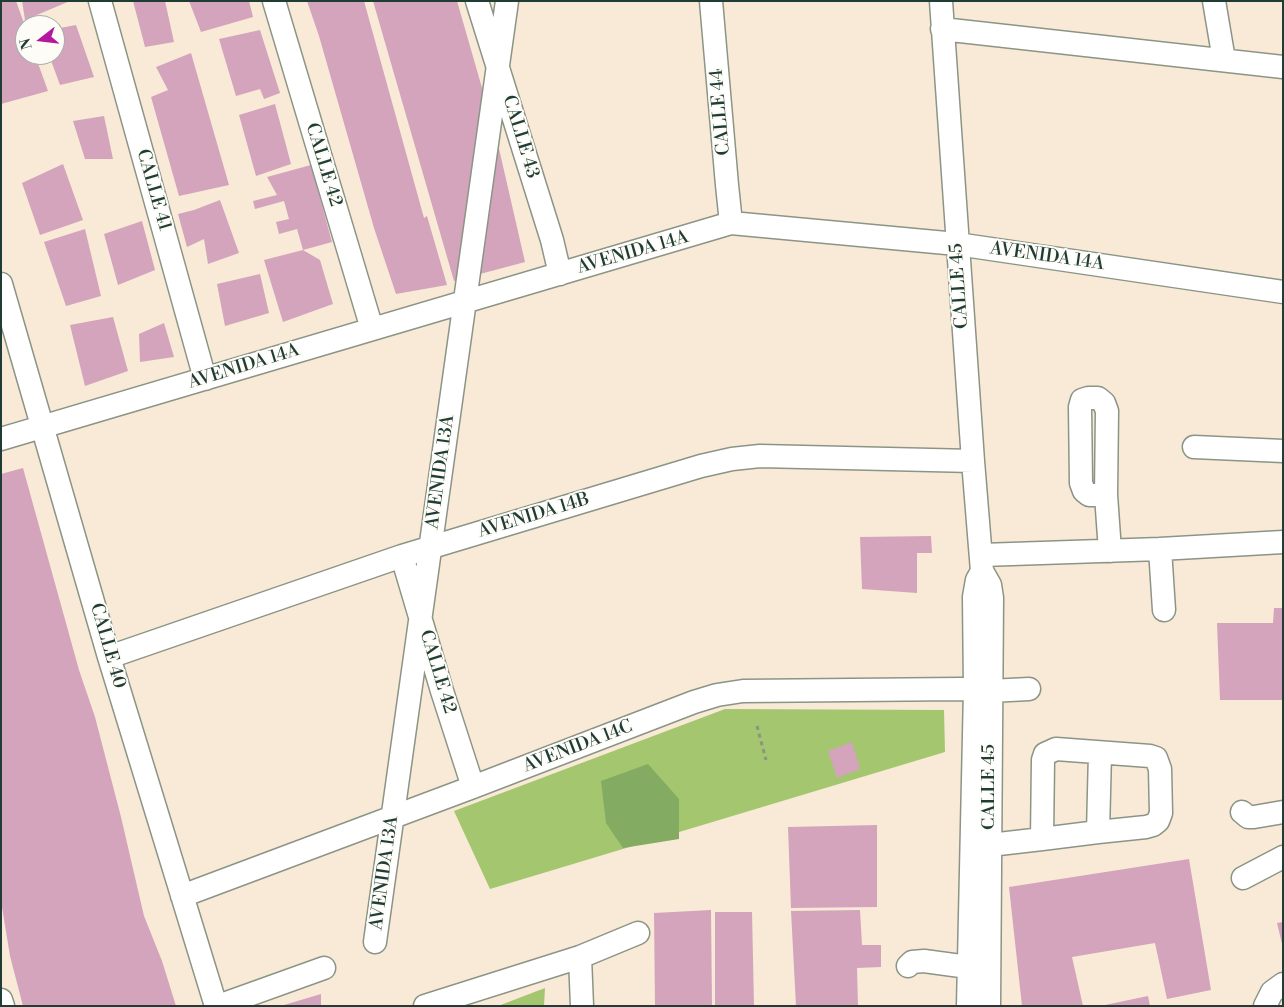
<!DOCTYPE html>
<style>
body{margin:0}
#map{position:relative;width:1284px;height:1007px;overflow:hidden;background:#f8ead7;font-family:"Libre Bodoni",serif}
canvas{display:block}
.frame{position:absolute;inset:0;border:2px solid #1f3d34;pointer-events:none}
.north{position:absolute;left:15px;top:15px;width:50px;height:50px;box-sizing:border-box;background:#fdfcf7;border:1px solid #a4b0a9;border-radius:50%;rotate:254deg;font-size:14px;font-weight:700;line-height:20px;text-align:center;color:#1f3d34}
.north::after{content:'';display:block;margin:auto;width:18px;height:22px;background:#b5179e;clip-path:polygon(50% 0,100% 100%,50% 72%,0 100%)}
</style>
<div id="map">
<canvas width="1284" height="1007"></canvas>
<div class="frame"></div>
<div class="north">N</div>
</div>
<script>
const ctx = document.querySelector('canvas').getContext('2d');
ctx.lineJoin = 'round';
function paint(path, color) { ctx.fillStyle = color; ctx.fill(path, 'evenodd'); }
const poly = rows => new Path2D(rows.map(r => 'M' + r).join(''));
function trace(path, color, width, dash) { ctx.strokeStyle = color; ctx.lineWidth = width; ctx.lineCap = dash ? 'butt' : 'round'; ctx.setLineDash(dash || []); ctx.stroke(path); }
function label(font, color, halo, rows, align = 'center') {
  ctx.font = font + ' "Libre Bodoni",serif'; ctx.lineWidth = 4; ctx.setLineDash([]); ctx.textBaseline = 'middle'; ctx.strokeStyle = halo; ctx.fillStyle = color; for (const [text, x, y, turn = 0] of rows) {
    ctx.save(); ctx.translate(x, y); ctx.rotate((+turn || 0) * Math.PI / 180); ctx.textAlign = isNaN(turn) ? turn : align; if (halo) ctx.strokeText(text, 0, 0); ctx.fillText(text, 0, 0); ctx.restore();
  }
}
paint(poly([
 [725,709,944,710,945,752,490,889,454,811],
 [545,988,544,1006,498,1006]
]), '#a4c66e');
paint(poly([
 [648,764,679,799,679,839,623,848,606,823,601,781]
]), '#83ab61');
paint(poly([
 [1,1,16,1,25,26,25,55,35,55,48,91,1,104],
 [22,1,70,1,25,20],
 [133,1,165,1,174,42,145,47],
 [189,1,249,1,253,17,201,32],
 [307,1,364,1,424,218,427,216,447,285,396,294,374,228,319,36],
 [373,1,457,1,497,140,525,262,454,281],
 [76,25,94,77,60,85,49,55,55,55,55,29],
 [260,30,280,93,264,99,260,89,236,96,219,39],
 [191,53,229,185,179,196,151,97,168,90,156,67],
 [275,104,291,164,256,176,239,115],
 [104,116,113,159,85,159,73,121],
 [63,164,83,220,40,235,22,183],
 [311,165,332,242,303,250,297,229,279,234,276,222,289,219,284,201,255,209,253,201,277,195,267,177],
 [220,200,239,253,208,264,204,239,187,247,178,214,194,210],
 [142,221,155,270,118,285,104,234],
 [85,229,101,296,66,306,44,242],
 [303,250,320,260,333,304,283,322,264,260],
 [260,274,269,313,225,326,217,284],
 [113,317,128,371,85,386,70,325],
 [164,323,174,357,140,362,139,334],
 [23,468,79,670,95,717,121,817,144,916,162,961,176,1006,23,1006,10,956,1,901,1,474],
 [931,536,932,553,917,553,917,593,862,589,860,537],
 [1274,608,1283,608,1283,700,1220,700,1217,623,1273,623],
 [852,742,860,769,837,778,828,751],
 [877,825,877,907,791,908,788,827],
 [1189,859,1211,990,1167,999,1155,943,1072,957,1083,1006,1022,1006,1009,887],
 [711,910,712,1006,655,1006,654,913],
 [860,910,862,945,881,945,881,967,857,968,858,1006,796,1006,791,911],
 [715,912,752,912,754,1006,715,1006],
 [1283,922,1283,944,1282,944,1277,923],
 [321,994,321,1006,284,1006,284,1005],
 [1148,996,1150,1006,1105,1006,1105,1005]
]), '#d3a4bc');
const minor = poly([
 [100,1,205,379],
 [274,1,372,329],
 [477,1,552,240,560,274],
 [711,1,727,185,731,223],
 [941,1,973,461,982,571,977,580,974,597,975,690,968,1006],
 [1214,1,1224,60],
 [942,29,1283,67],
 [1,284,109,657,216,1006],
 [1,439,731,223,957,244,1283,292],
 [1194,447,1283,451],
 [1106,495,1089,495,1084,491,1081,483,1080,407,1082,400,1088,398,1098,398,1104,403,1107,411,1106,495,1110,551],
 [1160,549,1164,610],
 [982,555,1160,549,1283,542],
 [402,556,442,691,473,787],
 [982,571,990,585,992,598,989,1006],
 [109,657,402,556,701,466,732,459,760,456,973,461],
 [1242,812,1248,817,1254,817,1283,812],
 [1098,832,1100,753],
 [990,845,1042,839,1098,832,1146,827,1153,825,1158,821,1161,813,1160,769,1156,758,1150,756,1056,749,1045,754,1043,760,1042,839],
 [1243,878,1283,857],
 [182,896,473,787,694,702,717,695,743,691,961,689,990,691,1029,689],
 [375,942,507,1],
 [580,957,582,1006],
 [908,966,912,962,924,961,968,967],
 [1,1000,3,1006],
 [218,1006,324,968],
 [425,1006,580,957,638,933],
 [1265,1006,1272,992,1283,984]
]);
trace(minor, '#8c9486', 25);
trace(poly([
 [757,726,766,760]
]), '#8c9486', 3, [4, 4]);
trace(minor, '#fff', 22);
label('18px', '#1f3d34', '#fdfcf7', [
 ["CALLE 44",721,112,-95],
 ["CALLE 43",520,137,73],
 ["CALLE 42",323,165,73],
 ["CALLE 41",153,190,74],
 ["AVENIDA 14A",633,253,-16],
 ["AVENIDA 14A",1047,257,8],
 ["CALLE 45",960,286,-94],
 ["AVENIDA 14A",244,367,-17],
 ["AVENIDA 13A",441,472,-82],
 ["AVENIDA 14B",534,516,-17],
 ["CALLE 40",107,646,74],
 ["CALLE 42",437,672,73],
 ["AVENIDA 14C",578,747,-21],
 ["CALLE 45",990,787,-90],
 ["AVENIDA 13A",385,873,-82]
]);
</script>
